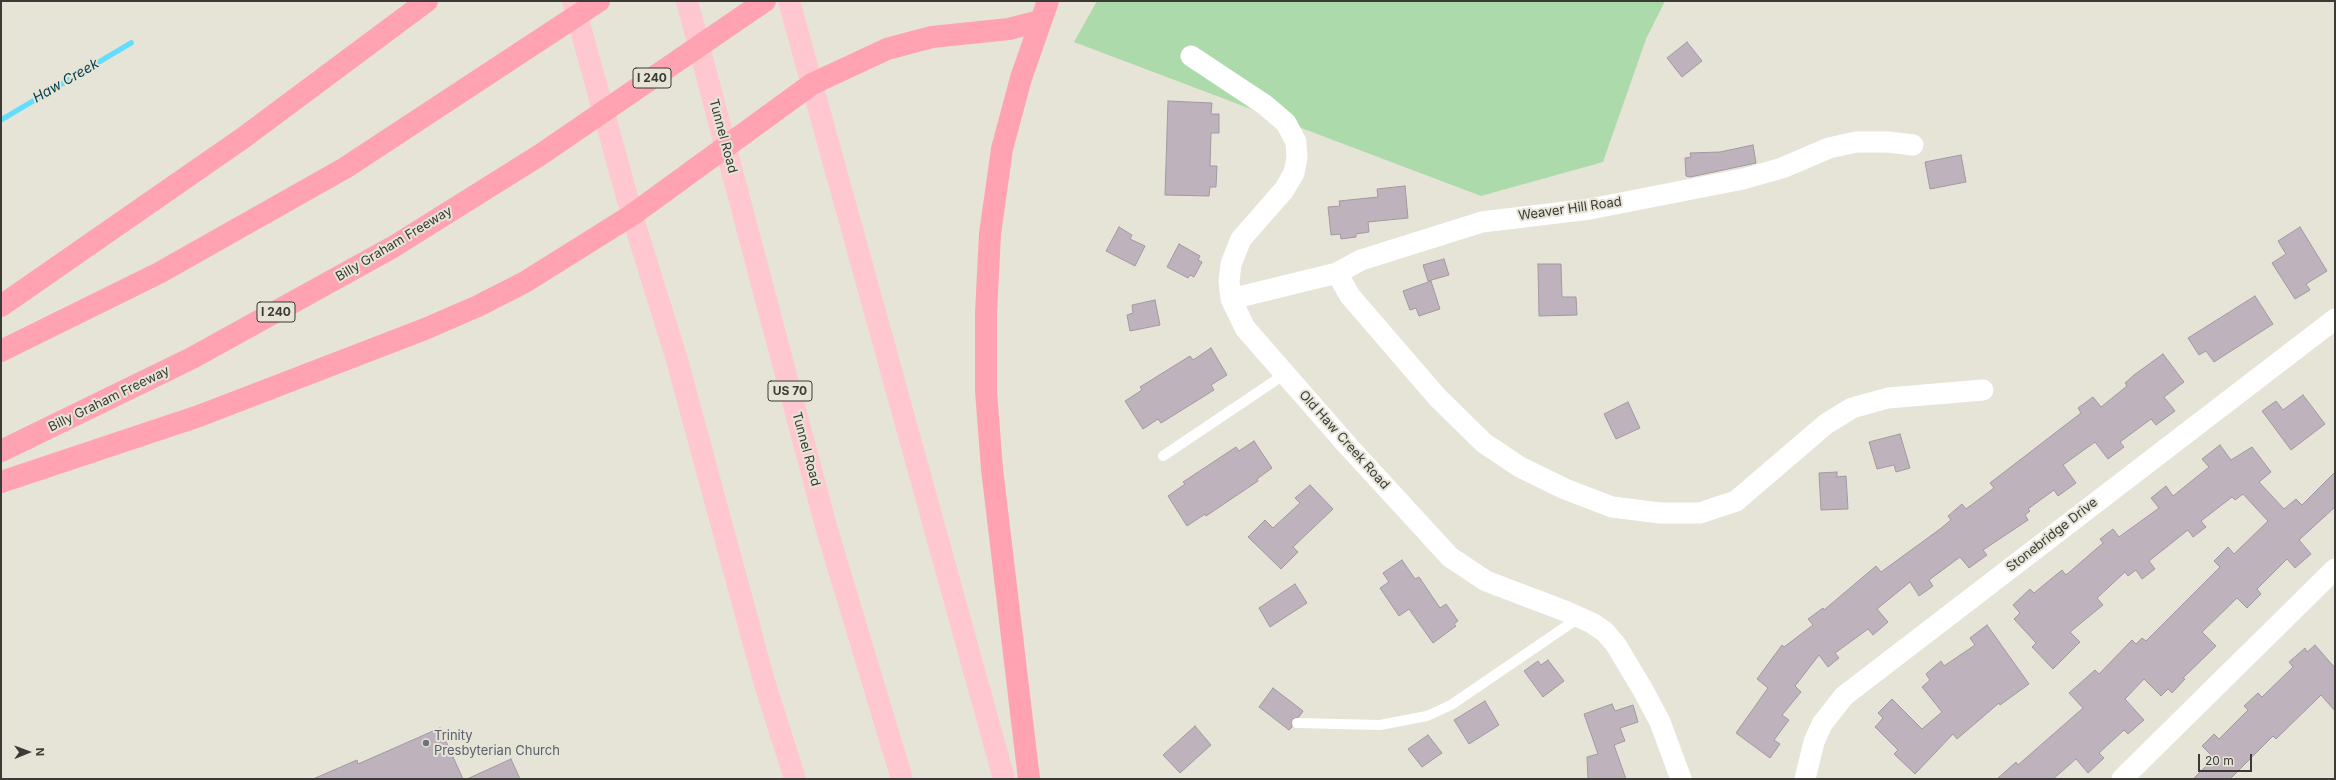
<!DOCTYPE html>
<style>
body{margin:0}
#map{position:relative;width:2336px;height:780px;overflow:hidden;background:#e6e4d7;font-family:Inter,sans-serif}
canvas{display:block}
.frame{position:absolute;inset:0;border:2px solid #3b3a35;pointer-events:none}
.north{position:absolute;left:8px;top:732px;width:40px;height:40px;-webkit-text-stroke:3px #e6e4d7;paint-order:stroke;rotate:89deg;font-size:11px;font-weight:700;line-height:16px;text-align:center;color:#3b3a35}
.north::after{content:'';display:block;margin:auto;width:14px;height:18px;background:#3b3a35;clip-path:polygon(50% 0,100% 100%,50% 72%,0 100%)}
.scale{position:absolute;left:2198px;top:754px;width:54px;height:18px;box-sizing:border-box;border:2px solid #3b3a35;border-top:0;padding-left:5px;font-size:12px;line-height:14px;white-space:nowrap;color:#3b3a35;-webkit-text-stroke:3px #e6e4d7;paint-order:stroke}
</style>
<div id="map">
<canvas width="2336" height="780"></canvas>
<div class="frame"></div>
<div class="north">N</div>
<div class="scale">20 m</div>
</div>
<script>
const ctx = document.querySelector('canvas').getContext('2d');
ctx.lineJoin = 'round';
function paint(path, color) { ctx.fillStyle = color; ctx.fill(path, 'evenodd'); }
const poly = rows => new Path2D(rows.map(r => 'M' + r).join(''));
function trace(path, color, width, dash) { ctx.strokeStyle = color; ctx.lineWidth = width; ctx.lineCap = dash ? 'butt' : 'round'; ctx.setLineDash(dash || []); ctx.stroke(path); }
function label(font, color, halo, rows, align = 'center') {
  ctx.font = font + ' Inter,sans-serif'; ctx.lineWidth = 4; ctx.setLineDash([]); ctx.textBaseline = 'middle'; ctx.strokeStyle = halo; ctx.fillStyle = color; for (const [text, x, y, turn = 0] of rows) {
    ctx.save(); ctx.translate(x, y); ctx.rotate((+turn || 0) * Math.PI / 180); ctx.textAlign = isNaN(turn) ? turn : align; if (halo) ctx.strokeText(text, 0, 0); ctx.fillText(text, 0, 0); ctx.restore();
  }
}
paint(poly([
 [1097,1,1665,1,1646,39,1603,162,1481,196,1074,42]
]), '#addaaa');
trace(poly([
 [1,120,131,43]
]), '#63ddfd', 5.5);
const building = poly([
 [1687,42,1702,61,1682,77,1667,58,1687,42],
 [1168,101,1212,103,1211,114,1219,114,1219,133,1211,133,1210,166,1217,166,1216,187,1210,187,1209,196,1165,195,1168,101],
 [1753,145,1756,163,1690,177,1686,176,1685,158,1691,157,1690,153,1720,152,1753,145],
 [1961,155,1966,182,1930,189,1925,162,1961,155],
 [1405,186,1408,218,1368,222,1369,232,1356,234,1356,237,1341,239,1340,234,1331,235,1328,207,1340,206,1339,201,1378,197,1377,189,1405,186],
 [1119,227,1132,235,1130,239,1145,246,1135,266,1106,251,1119,227],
 [2300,227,2327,271,2306,284,2310,290,2295,299,2272,263,2286,254,2278,241,2300,227],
 [1179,244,1200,256,1198,260,1202,262,1194,277,1190,275,1188,278,1167,267,1179,244],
 [1444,259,1449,275,1428,281,1423,265,1444,259],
 [1538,264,1561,264,1562,297,1576,297,1577,315,1539,316,1538,264],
 [1431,281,1440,309,1419,316,1416,308,1410,310,1403,291,1431,281],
 [2255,296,2273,324,2214,362,2206,351,2199,355,2188,338,2255,296],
 [1155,300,1160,325,1130,331,1127,315,1133,313,1132,305,1155,300],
 [1211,348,1227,375,1211,385,1214,390,1161,423,1158,419,1143,429,1125,401,1142,390,1140,387,1190,356,1193,360,1211,348],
 [2163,354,2184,382,2164,397,2175,411,2156,425,2151,419,2120,442,2124,447,2108,459,2095,442,2063,465,2076,483,2058,496,2054,490,2028,509,2030,511,2025,515,2028,520,1983,550,1987,555,1969,568,1960,557,1929,580,1933,586,1919,596,1910,582,1877,609,1888,622,1873,635,1868,629,1835,653,1839,658,1828,667,1819,655,1795,686,1801,692,1782,715,1789,720,1774,740,1780,744,1770,758,1736,733,1768,688,1757,679,1782,645,1784,647,1813,625,1808,619,1823,608,1824,610,1876,566,1881,572,1940,529,1951,520,1948,516,1962,504,1966,509,1994,488,1990,483,2081,413,2078,408,2093,397,2101,407,2127,386,2125,383,2134,375,2163,354],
 [2303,395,2325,424,2291,450,2262,411,2276,401,2283,410,2303,395],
 [1628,402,1640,428,1616,439,1604,414,1628,402],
 [1900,434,1910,468,1896,472,1894,465,1877,469,1869,442,1900,434],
 [1254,441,1272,468,1257,479,1258,481,1206,516,1205,514,1187,526,1168,496,1185,484,1183,482,1236,447,1239,451,1254,441],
 [2220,445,2231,460,2252,447,2271,472,2259,482,2284,509,2296,499,2302,505,2335,472,2335,507,2299,540,2311,554,2295,568,2287,559,2257,589,2261,594,2247,608,2237,598,2202,632,2216,646,2183,678,2185,679,2172,693,2168,689,2161,696,2144,679,2125,699,2144,720,2128,734,2124,730,2099,753,2104,758,2088,773,2076,759,2053,779,1997,779,2016,762,2018,765,2083,708,2069,693,2095,670,2099,674,2132,640,2136,644,2142,638,2146,641,2220,567,2214,561,2228,547,2234,554,2268,521,2243,494,2235,500,2232,497,2201,521,2206,527,2193,537,2188,530,2149,561,2155,569,2142,579,2136,570,2128,576,2125,572,2097,598,2103,605,2070,632,2080,642,2053,669,2032,647,2036,643,2014,619,2020,613,2013,605,2030,589,2034,593,2062,570,2066,575,2103,543,2100,539,2113,529,2119,537,2159,508,2151,498,2166,486,2173,496,2209,467,2202,459,2220,445],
 [1837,472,1837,477,1846,476,1848,509,1821,510,1819,473,1837,472],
 [1310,485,1333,509,1293,547,1298,552,1281,569,1248,537,1265,520,1273,528,1300,503,1295,498,1310,485],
 [1402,560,1415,579,1419,577,1440,608,1446,604,1458,621,1454,624,1456,626,1433,643,1409,609,1399,616,1380,588,1389,582,1383,573,1402,560],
 [1295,584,1307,603,1270,627,1259,608,1295,584],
 [1987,625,2029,684,2000,705,1999,703,1957,739,1953,734,1915,774,1894,754,1898,750,1875,727,1883,718,1878,713,1892,699,1922,729,1942,712,1922,687,1930,680,1926,674,1941,661,1944,666,1975,645,1970,638,1987,625],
 [2315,645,2335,668,2335,711,2321,695,2276,739,2273,736,2230,779,2193,779,2214,758,2202,746,2214,734,2219,739,2248,710,2244,706,2258,693,2262,697,2293,667,2289,662,2305,648,2307,652,2315,645],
 [1548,660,1564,681,1543,697,1524,671,1538,661,1541,665,1548,660],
 [1273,688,1303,711,1299,717,1292,719,1292,727,1289,730,1259,707,1273,688],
 [1485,701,1499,725,1469,744,1454,720,1485,701],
 [1612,704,1615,711,1633,705,1638,722,1620,728,1625,741,1614,745,1626,779,1588,779,1587,757,1598,754,1584,714,1612,704],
 [1195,726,1211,745,1180,773,1163,755,1195,726],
 [440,728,463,779,313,779,357,760,358,764,440,728],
 [1428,735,1442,753,1422,767,1408,749,1428,735],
 [511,759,520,779,467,779,511,759]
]);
paint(building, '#beb3bc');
trace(building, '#a298a1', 1);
trace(poly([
 [1163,456,1285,374],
 [1297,723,1380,725,1427,716,1451,705,1580,617]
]), '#fff', 10);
trace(poly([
 [1191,56,1265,105,1286,123,1296,142,1297,158,1294,173,1284,190,1241,239,1231,264,1229,281,1231,299,1245,328,1348,446,1450,557,1486,581,1565,611,1592,623,1605,632,1616,645,1643,690,1660,722,1681,779],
 [1337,273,1350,296,1438,398,1484,443,1520,467,1565,489,1612,507,1660,513,1700,513,1736,501,1826,424,1852,408,1888,398,1983,390],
 [1231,299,1337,273,1361,260,1482,222,1590,209,1743,179,1782,168,1829,148,1856,142,1888,142,1913,145],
 [1805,779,1814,742,1822,724,1844,696,2335,319],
 [2122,779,2335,569]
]), '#fff', 21);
trace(poly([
 [573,1,632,215,677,360,764,681,795,779],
 [687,1,827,530,902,779],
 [789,1,1004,779]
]), '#ffc8d1', 22);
trace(poly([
 [1,306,243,138,427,1],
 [1,351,159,273,345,168,599,1],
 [1,451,192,358,393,247,540,155,765,1],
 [1,482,199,416,425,329,478,306,525,282,632,215,812,84,887,49,932,37,1009,29,1040,21],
 [1029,779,992,469,986,391,986,313,990,234,1002,149,1021,78,1048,1]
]), '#ffa3b2', 22);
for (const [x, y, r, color] of [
 [426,743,4,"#6b7280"]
]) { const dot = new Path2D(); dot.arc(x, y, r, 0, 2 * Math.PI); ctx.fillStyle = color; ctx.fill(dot); trace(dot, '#e6e4d7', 1.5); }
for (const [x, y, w] of [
 [652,78,38],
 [276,312,38],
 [790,391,44]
]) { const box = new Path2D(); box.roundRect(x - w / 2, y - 10, w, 20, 3); ctx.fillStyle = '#e6e4d7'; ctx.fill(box); trace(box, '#3b3a35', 1); }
label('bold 12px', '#3b3a35', null, [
 ["I 240",652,78],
 ["I 240",276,312],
 ["US 70",790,391]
]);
label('13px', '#3b3a35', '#e6e4d7', [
 ["Tunnel Road",723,136,75],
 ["Weaver Hill Road",1570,209,-8],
 ["Billy Graham Freeway",394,244,-31],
 ["Billy Graham Freeway",109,399,-26],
 ["Old Haw Creek Road",1344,440,48],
 ["Tunnel Road",806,449,75],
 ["Stonebridge Drive",2052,535,-38]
]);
label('13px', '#5b616d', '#e6e4d7', [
 ["Trinity",434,736],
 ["Presbyterian Church",434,751]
], 'left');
label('italic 14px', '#023d4a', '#e6e4d7', [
 ["Haw Creek",66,81,-30]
]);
</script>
